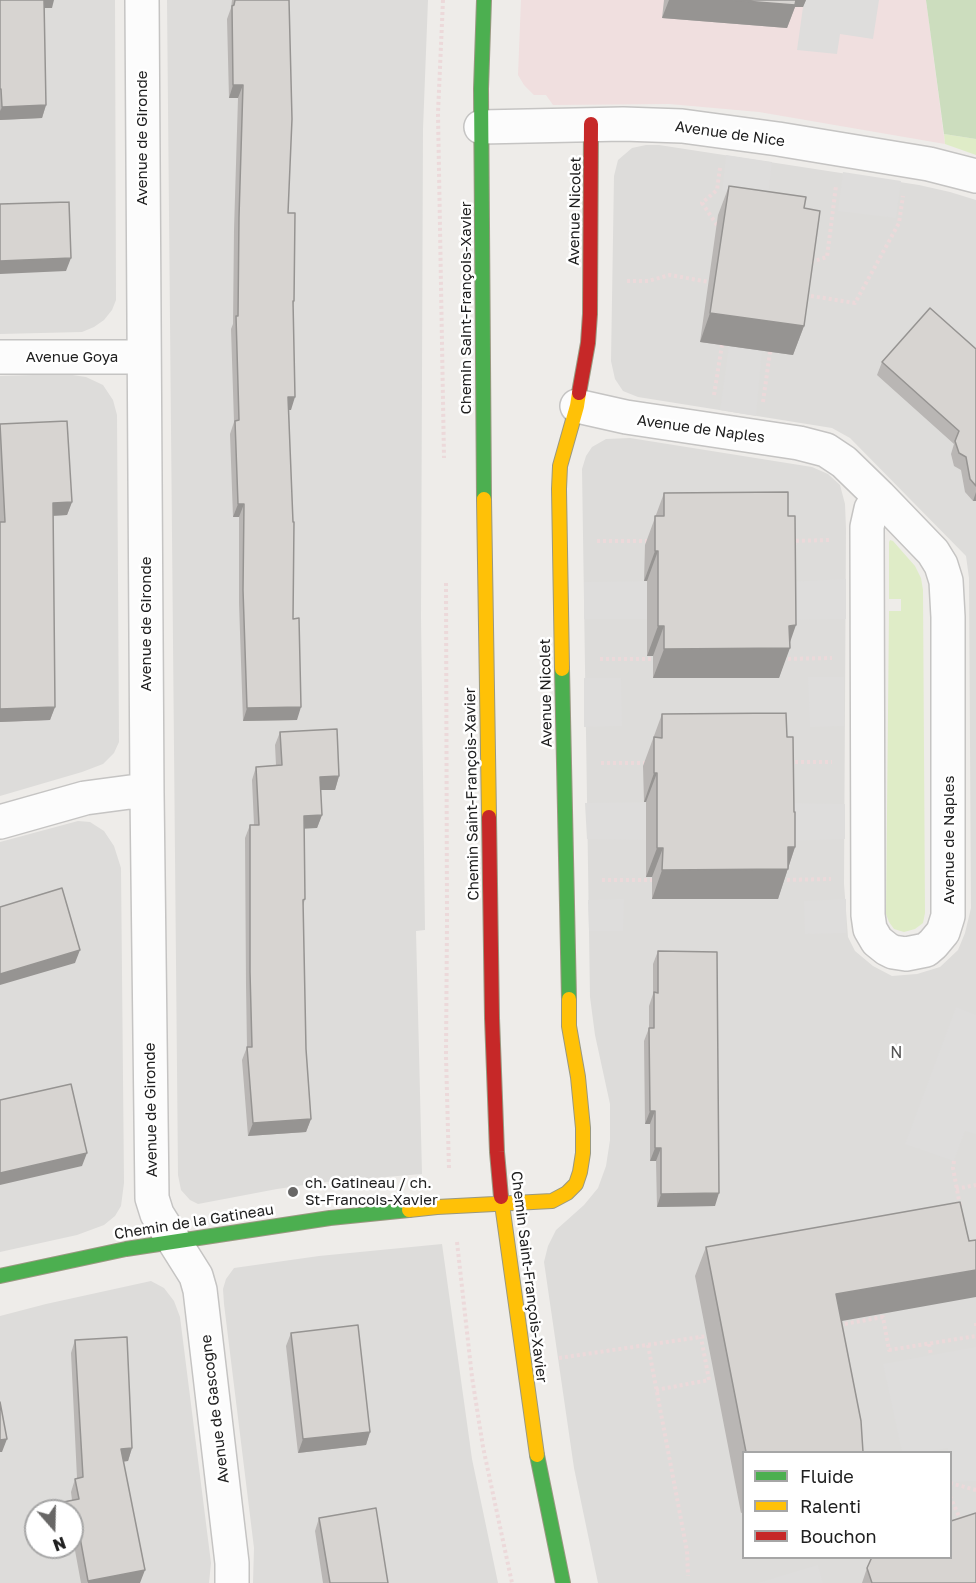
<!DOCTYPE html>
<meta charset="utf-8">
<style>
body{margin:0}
#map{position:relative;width:976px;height:1583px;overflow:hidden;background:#eeece9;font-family:"Golos Text",sans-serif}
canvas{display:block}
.legend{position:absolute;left:742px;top:1451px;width:210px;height:108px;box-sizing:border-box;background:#fff;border:2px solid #a6a6a6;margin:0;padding:8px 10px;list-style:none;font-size:18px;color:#202020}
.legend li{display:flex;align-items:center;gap:12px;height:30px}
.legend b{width:30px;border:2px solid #a6a6a6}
.north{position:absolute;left:24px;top:1499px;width:60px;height:60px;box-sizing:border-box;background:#fff;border:2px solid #a6a6a6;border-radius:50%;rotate:160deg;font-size:16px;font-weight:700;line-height:24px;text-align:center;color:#202020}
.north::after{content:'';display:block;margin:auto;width:21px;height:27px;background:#686766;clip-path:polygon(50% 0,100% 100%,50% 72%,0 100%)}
</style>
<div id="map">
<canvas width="976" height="1583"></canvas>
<ul class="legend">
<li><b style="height:8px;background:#4caf50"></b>Fluide</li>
<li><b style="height:8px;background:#ffc107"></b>Ralenti</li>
<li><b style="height:8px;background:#c62828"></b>Bouchon</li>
</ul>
<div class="north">N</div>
</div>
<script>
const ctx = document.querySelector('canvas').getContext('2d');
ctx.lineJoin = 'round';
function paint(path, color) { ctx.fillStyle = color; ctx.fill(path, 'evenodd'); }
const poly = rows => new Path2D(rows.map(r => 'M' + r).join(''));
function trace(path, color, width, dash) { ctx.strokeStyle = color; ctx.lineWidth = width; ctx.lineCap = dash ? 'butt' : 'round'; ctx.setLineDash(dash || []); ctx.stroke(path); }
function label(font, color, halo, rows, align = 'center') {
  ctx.font = font + ' "Golos Text",sans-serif'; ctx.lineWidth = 5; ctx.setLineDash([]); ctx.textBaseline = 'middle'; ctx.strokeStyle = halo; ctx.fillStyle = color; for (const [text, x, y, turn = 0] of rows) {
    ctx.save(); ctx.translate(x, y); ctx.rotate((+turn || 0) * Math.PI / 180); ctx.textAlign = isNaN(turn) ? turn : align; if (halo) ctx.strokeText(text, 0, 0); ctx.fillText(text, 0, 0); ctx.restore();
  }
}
paint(poly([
 [0,0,115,0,116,300,112,310,104,320,94,327,82,332,0,334],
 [167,0,428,0,423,129,421,617,425,930,416,931,422,1174,325,1182,277,1189,198,1204,190,1200,181,1190,178,1175],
 [646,145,659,145,919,185,950,192,976,200,976,1583,598,1583,574,1468,544,1262,548,1246,556,1230,584,1205,598,1188,606,1166,610,1140,610,1104,595,1035,590,997,582,469,586,456,592,447,606,439,630,438,812,467,828,474,840,485,845,504,846,529,844,884,848,937,855,951,873,966,892,976,917,974,940,967,958,950,965,933,971,908,969,578,966,556,850,438,832,428,638,397,623,391,615,379,611,361,614,176,618,160,632,148],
 [744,1452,950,1452,950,1558,744,1558],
 [66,374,86,377,103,385,113,400,117,415,119,742,114,753,103,764,82,772,0,796,0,376],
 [78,821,90,822,104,831,114,846,121,868,124,1183,121,1206,115,1216,104,1225,77,1235,0,1252,0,842],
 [442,1244,472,1459,498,1583,253,1583,254,1548,224,1304,223,1289,226,1279,234,1268,319,1256],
 [151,1281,164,1288,174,1301,180,1317,211,1563,209,1583,0,1583,0,1316,46,1304],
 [36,1511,72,1511,72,1547,36,1547]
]), '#dddcda');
paint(poly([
 [521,0,926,0,945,144,759,112,669,104,553,105,546,95,534,95,524,85,518,75]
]), '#f0dfdf');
paint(poly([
 [944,134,976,139,976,155,945,144],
 [890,540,893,541,915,566,921,578,923,590,925,913,923,923,915,929,904,932,894,929,889,922,886,914,889,611,901,611,901,599,889,599,889,542]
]), '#dfecc7');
paint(poly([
 [926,0,976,0,976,139,944,134]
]), '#ccddbe');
paint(poly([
 [804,0,879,0,873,39,840,34,837,54,797,50],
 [726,155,772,162,768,198,722,191],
 [843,172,901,181,896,218,838,211],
 [729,346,762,350,756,416,720,410],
 [846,579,846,619,785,620,784,582],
 [663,581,664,619,584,619,584,582],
 [808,677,844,677,844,726,810,727],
 [584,678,621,678,622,726,584,727],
 [662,802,646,840,587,839,585,803],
 [783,803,845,804,845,839,784,841],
 [624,899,623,931,589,931,588,900],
 [846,899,846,933,805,934,804,901],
 [956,1007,976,1015,976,1134,965,1131,954,1161,905,1144],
 [976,1347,976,1481,951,1482,950,1452,948,1452,948,1448,927,1452,902,1452,883,1364],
 [818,1565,823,1583,758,1583,801,1570]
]), '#dedddc');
const street = poly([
 [142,0,147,793,152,1198,157,1214,196,1276,200,1290,232,1563,232,1583],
 [481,127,623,124,682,126,778,139,929,164,976,176],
 [0,357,144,357],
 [577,406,626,417,799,443,826,450,844,462,879,496,933,552,941,565,946,581,948,617,948,916,943,932,933,944,926,950,906,954,893,952,887,949,877,941,870,929,868,915,867,527,871,509,879,496],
 [0,822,85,798,130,792,147,793]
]);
const fast = poly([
 [484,0,481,89,484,499],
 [562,669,569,999],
 [0,1276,126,1249,330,1218,409,1210],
 [537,1455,563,1583]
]);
const slow = poly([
 [484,499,489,817],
 [562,669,559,489,560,466,577,406,579,393],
 [501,1197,537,1455],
 [409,1210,437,1207,552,1201,567,1193,576,1184,580,1172,583,1153,583,1128,578,1077,569,1026,569,999]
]);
const jam = poly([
 [579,393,588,343,590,314,591,124],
 [489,817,492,1018,497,1152,501,1197]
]);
trace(street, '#c5c4c3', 36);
trace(fast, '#999880', 16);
trace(slow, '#999880', 16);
trace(jam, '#999880', 16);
trace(poly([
 [443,0,438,113,444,458],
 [717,225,702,203,717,190,720,168],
 [811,262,827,257,836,186],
 [627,281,648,281,670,275,709,282],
 [805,295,855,303,899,223,903,196],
 [714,395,722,345],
 [763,402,770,352],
 [597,541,649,541],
 [790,541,830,540],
 [446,583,447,920,446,1056,449,1169],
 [600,659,653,659],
 [782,659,832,658],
 [789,762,832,762],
 [601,763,648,763],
 [602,880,652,880],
 [781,880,831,879],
 [954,1161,953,1168,960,1206],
 [956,1189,976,1185],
 [457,1242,472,1377,483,1447,512,1583],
 [976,1323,976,1328],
 [839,1325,883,1317,889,1350,976,1336],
 [929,1344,931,1355],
 [648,1345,687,1551,688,1576],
 [559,1358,707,1336],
 [656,1390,709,1380,701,1337],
 [950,1483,976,1490],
 [950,1496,961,1521]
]), '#ecd9da', 4, [3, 3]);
trace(street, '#fcfcfc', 33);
trace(fast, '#4caf50', 14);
trace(slow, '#ffc107', 14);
trace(jam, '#c62828', 14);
paint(poly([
 [0,0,52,8,44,8,46,105,42,118,0,120],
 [232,0,289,0,288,213,294,301,293,305,291,410,289,410,293,619,297,720,243,721,239,603,239,517,233,517,230,434,234,422,231,329,233,324,234,230,238,98,229,98,227,19,231,8],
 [664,0,806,0,803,7,795,7,787,28,662,18],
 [729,186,804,208,804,326,793,355,700,342,718,215],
 [976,349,976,501,973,501,965,492,961,470,954,466,951,454,954,444,877,375,882,362],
 [0,425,72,502,67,515,53,516,55,707,50,720,0,722],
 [664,493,788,516,790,643,779,678,653,678,653,656,647,656,647,581,644,581,645,545],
 [662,714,787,737,794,812,795,847,778,899,652,899,652,877,646,877,646,802,644,802,643,766],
 [280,732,339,776,335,790,320,790,322,815,317,828,304,828,305,899,303,906,306,1049,311,1119,306,1132,248,1136,242,1060,247,1047,246,985,245,838,250,825,254,825,252,780,256,767,276,765,275,745],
 [658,951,715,1206,657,1207,656,1161,650,1161,650,1124,645,1124,644,1041,649,1028,649,1006,653,994,653,964],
 [706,1247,841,1321,863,1452,744,1452,744,1512,741,1513,695,1276],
 [291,1333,370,1432,366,1445,298,1453,286,1346],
 [75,1340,132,1448,128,1461,123,1462,140,1583,81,1583,74,1545,72,1511,50,1511,53,1504,72,1500,71,1492,75,1479,77,1478,71,1353],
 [319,1518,388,1583,323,1583,315,1531],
 [951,1557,976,1583,862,1583,867,1568]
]), '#b9b6b4');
paint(poly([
 [42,0,54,0,52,8,39,8],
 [669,0,806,0,803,7,795,7,787,28,662,18],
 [233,85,243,85,238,98,229,98],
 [46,105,42,118,0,120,0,111,2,107],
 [71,258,66,271,0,274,0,261],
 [710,313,804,326,793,355,700,342],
 [288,397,295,397,291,410,283,410],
 [976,492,976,501,973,501],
 [72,502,67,515,48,516,53,503],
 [238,504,244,504,239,517,233,517],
 [655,551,658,551,647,581,644,581],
 [796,625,788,648,790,648,779,678,653,678,664,649,789,626],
 [658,626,664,626,653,656,647,656],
 [55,707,50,720,0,722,0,709],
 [301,707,297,720,243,721,247,708],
 [654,773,657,773,646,802,644,802],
 [339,776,335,790,315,790,320,777],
 [322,815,317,828,299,829,304,816],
 [788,847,795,847,778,899,652,899,662,870],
 [657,848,663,848,652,877,646,877],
 [80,950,75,963,0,985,0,974],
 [650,1111,655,1111,650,1124,645,1124],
 [311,1119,306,1132,248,1136,253,1123],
 [655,1148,661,1148,656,1161,650,1161],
 [87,1153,82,1166,0,1185,0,1173],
 [719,1193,715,1206,657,1207,661,1194],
 [976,1270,976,1297,825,1324,836,1294],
 [370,1432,366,1445,298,1453,303,1439],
 [7,1439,2,1452,0,1452,0,1440],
 [132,1448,128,1461,116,1462,121,1449],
 [79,1532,74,1545,72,1546,72,1533],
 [145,1570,140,1583,88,1583,88,1581]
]), '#969492');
const building = poly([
 [0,0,44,0,46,105,2,107,1,89,0,89,0,0],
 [235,0,289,0,292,119,288,213,295,213,294,301,293,301,295,397,288,397,293,522,294,522,293,619,299,618,301,707,247,708,243,590,244,504,238,504,235,421,239,420,236,316,238,316,239,217,243,85,233,85,232,6,234,5,235,0],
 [732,0,796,0,795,5,732,0],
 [729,186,806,197,804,208,820,211,804,326,710,313,729,186],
 [69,202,71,258,0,261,0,204,69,202],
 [930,308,976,349,976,486,970,479,966,457,959,453,955,441,959,431,882,362,930,308],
 [67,421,72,502,53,503,55,707,0,709,0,522,5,522,0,424,67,421],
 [788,492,788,516,795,516,796,625,789,626,790,648,664,649,664,626,658,626,658,551,655,551,655,516,664,516,664,493,788,492],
 [786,713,787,737,793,737,794,812,795,812,795,847,788,847,788,869,662,870,663,848,657,848,657,773,654,773,654,737,662,738,662,714,786,713],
 [337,729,339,776,320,777,322,815,304,816,305,899,303,900,306,1049,311,1119,253,1123,247,1047,252,1047,250,972,250,825,259,825,256,767,282,765,280,732,337,729],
 [62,888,80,950,0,974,0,907,62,888],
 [658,951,717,952,719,1193,661,1194,661,1148,655,1148,655,1111,650,1111,649,1028,654,1028,654,992,658,993,658,951],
 [71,1084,87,1153,0,1173,0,1100,71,1084],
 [960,1202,969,1241,976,1240,976,1270,836,1294,861,1421,863,1452,746,1452,706,1247,960,1202],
 [358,1325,370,1432,303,1439,291,1333,358,1325],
 [127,1337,132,1448,121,1449,145,1570,88,1581,79,1532,72,1533,72,1511,54,1511,53,1504,79,1499,75,1479,83,1477,75,1340,127,1337],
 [0,1402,7,1439,0,1440,0,1402],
 [376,1508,388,1583,330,1583,319,1518,376,1508],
 [976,1513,976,1583,872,1583,867,1568,872,1557,951,1557,951,1521,976,1513]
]);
paint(building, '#d7d4d1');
trace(building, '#969492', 1.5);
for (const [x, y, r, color] of [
 [293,1192,6,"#686766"]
]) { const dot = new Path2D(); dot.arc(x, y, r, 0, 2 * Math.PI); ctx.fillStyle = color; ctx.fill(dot); trace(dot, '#fff', 2); }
label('15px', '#202020', '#fff', [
 ["Avenue de Nice",730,134,8],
 ["Avenue de Gironde",142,138,-90],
 ["Avenue Nicolet",575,211,-89],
 ["Chemin Saint-François-Xavier",466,308,-90],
 ["Avenue Goya",72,357],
 ["Avenue de Naples",701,429,8],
 ["Avenue de Gironde",146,624,-90],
 ["Avenue Nicolet",546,693,-91],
 ["Chemin Saint-François-Xavier",472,794,-91],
 ["Avenue de Naples",949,840,-90],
 ["Avenue de Gironde",151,1110,-91],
 ["Chemin de la Gatineau",194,1222,-9],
 ["Chemin Saint-François-Xavier",529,1277,83],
 ["Avenue de Gascogne",215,1409,-97]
]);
label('15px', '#202020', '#fff', [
 ["ch. Gatineau / ch.",305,1183],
 ["St-Francois-Xavier",305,1200]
], 'left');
ctx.letterSpacing = '1.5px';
label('16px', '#535353', '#fff', [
 ["N",897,1053]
]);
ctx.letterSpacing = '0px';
</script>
